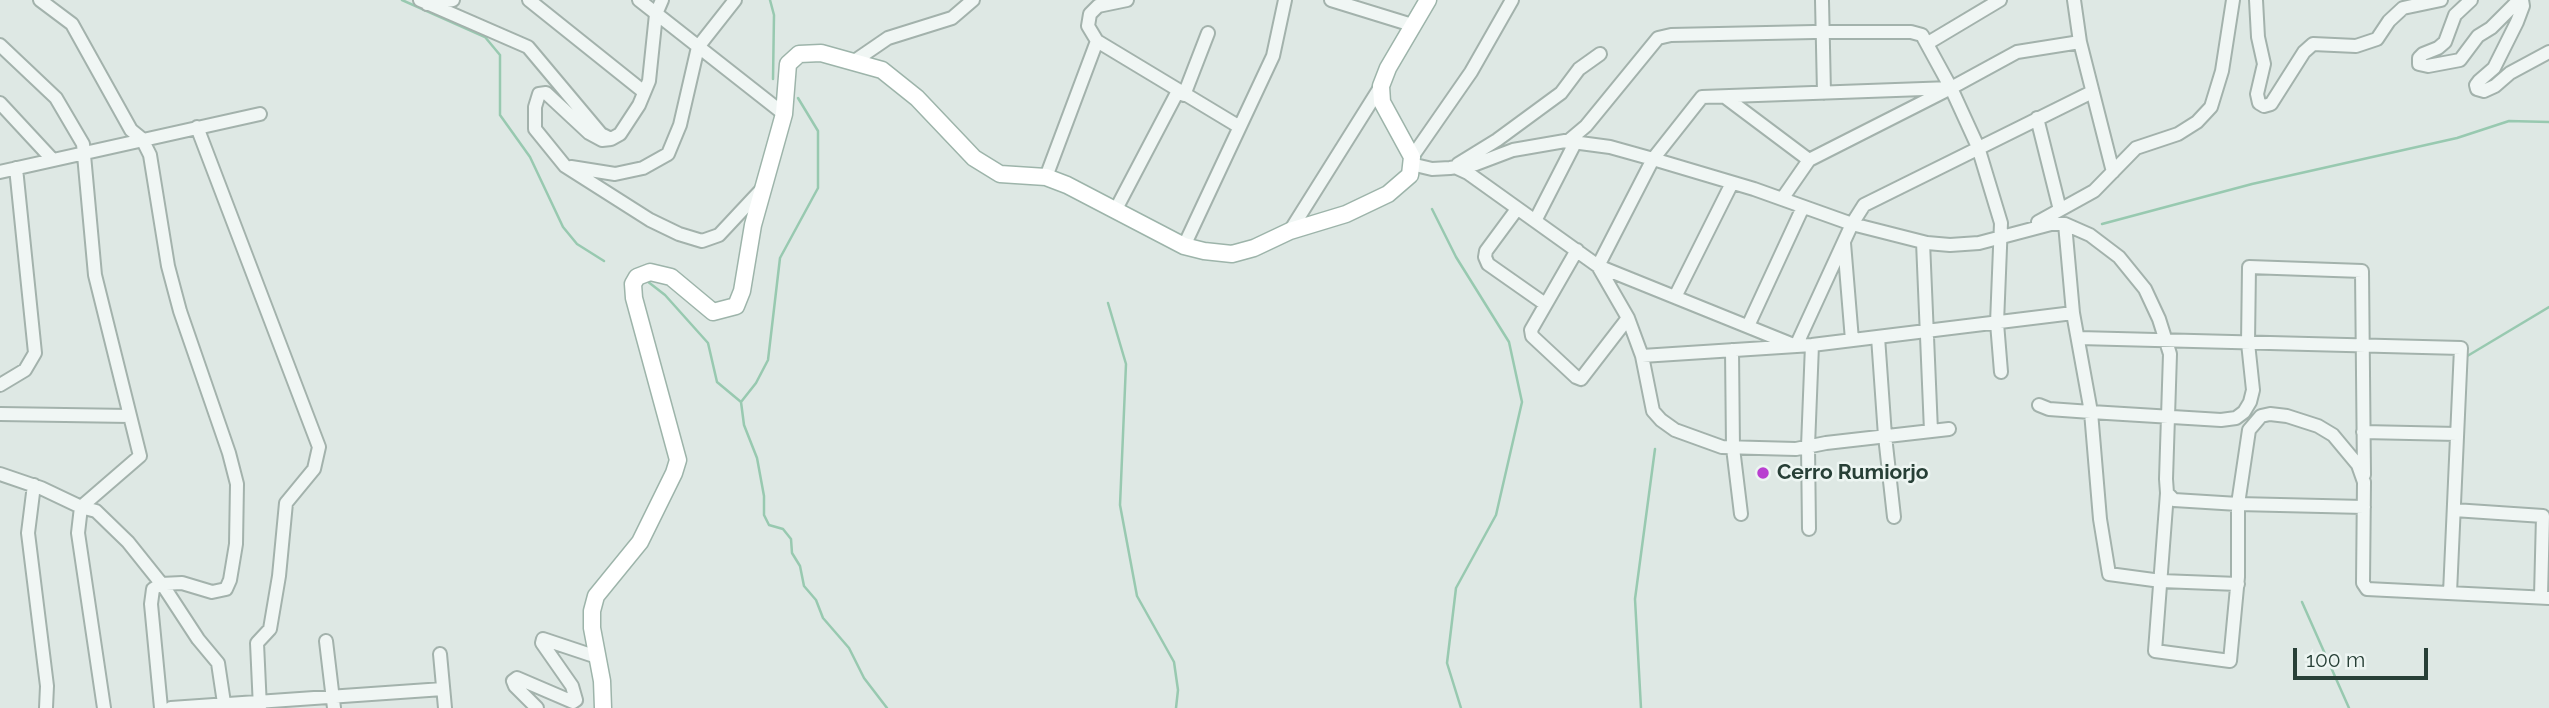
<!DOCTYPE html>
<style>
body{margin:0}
#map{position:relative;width:2549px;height:708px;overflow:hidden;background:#dee8e4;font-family:Raleway,sans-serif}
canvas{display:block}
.scale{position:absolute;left:2293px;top:648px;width:135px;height:32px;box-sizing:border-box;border:4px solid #273f36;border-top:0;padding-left:9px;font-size:21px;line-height:24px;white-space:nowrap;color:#273f36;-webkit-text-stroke:5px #edf5f2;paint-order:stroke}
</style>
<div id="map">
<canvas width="2549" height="708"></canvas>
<div class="scale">100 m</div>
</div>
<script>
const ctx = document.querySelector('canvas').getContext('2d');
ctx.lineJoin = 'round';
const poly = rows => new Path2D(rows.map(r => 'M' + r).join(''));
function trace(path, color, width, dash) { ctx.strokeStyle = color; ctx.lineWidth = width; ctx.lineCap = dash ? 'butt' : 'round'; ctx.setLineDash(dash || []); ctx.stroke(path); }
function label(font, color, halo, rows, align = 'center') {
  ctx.font = font + ' Raleway,sans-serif'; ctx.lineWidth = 5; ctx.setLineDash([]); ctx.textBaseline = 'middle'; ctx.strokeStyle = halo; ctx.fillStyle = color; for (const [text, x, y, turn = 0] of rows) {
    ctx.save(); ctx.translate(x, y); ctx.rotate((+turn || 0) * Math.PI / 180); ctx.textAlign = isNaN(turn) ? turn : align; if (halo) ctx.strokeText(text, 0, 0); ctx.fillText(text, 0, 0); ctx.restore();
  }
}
trace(poly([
 [402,0,485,37,500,55,500,115,530,157,563,227,577,244,604,261],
 [770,0,774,15,773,79],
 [1432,209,1456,257,1509,342,1522,402,1496,515,1456,588,1447,663,1461,708],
 [2102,224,2252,184,2457,138,2509,121,2549,122],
 [647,281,665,295,708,343,717,382,741,402,744,425,757,458,764,496,764,515,769,525,783,529,791,539,792,553,800,566,804,586,816,600,823,618,849,648,864,678,887,708],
 [1108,303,1126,364,1120,505,1137,596,1174,662,1178,690,1176,708],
 [2464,358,2549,307],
 [741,402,756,383,768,360,780,258,818,188,818,131,798,98],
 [2302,602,2349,708],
 [1641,708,1635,599,1655,449]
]), '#98c9b0', 2.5);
const minor = poly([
 [40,0,72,24,131,130,142,139,150,155,168,266,180,311,229,453,237,484,236,544,230,580,226,589,212,592,182,583,161,584,153,589,151,604,161,708],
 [420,0,528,47,601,134,611,139,620,134,639,105,649,81,656,14,662,0],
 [529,0,644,92],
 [639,0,784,114],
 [1127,0,1098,6,1090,14,1088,26,1097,41,1238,126],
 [1331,0,1412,25],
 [1822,0,1824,93],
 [2074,0,2080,42,2113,172],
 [2256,0,2258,37,2264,64,2257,94,2259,103,2264,106,2271,104,2304,52,2313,44,2356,46,2377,39,2389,21,2403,8,2441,0],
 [2471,0,2455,15,2445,42,2438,48,2423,54,2419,58,2419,64,2428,66,2460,60,2478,36,2491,28,2519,0],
 [2522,0,2523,6,2517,22,2494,68,2479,81,2476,85,2477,89,2484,91,2495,86,2510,73,2549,52],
 [427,4,453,0],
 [1928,43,2000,0],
 [0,45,56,98,83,144,95,275,140,456,81,507,78,533,104,708],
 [853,62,888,38,952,18,973,0],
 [1951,88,1702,97,1653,159,1598,266,1796,346,1852,224,1864,205,2092,92],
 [1184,95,1208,33],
 [1725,97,1809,160],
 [0,103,52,159],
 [2037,118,2060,210],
 [197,127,319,447,314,469,286,503,279,576,270,629,257,643,260,708],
 [611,139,602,140,589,133,546,93,539,94,535,107,535,129,565,166,650,220,679,234,702,241,719,235,762,189],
 [1567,142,1586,126,1658,38,1671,35,1814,32,1911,32,1922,35,1951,88,1978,147,2001,223,1997,323,2001,372],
 [1412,157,1471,72,1512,0],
 [1411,164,1432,169,1450,168,1476,164,1513,150,1565,141,1610,147,1653,159,1754,189,1852,224,1927,243,1950,245,1979,243,2051,224,2065,224,2090,235,2119,257,2145,289,2159,319,2170,354,2166,479,2167,493,2174,500,2238,504,2249,430,2261,416,2270,414,2287,416,2318,426,2333,435,2358,465,2364,482,2363,583,2367,589,2549,598],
 [1458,164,1497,140,1561,93,1579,69,1600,54],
 [571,167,615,174,643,168,668,154,680,125,698,47,735,0],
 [1455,167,1468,173,1598,266,1628,318,1642,356,1653,411,1661,420,1675,430,1722,447,1796,449,1826,443,1949,429],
 [0,172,260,114],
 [1046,177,1097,41],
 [1782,199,1809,160,1951,88,2017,52,2080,42],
 [1517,209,1486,251,1485,257,1488,264,1545,304],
 [1115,211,1178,91],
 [1535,221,1575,143],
 [2038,222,2094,191,2136,148,2178,134,2197,122,2211,107,2222,71,2233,0],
 [2065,224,2073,313],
 [1290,231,1381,86],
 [1923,242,1931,431],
 [1844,243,1852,340],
 [1184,246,1273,56,1285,0],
 [1577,250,1531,330,1532,336,1576,377,1581,379,1628,318],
 [1675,297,1732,183],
 [1748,326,1803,207],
 [1878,337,1885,436,1894,517],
 [2079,338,2461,348,2450,593],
 [1732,350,1733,448,1741,514],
 [1642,356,1812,345,2073,313,2091,412,2100,519,2109,574,2161,581,2238,584],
 [0,385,25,370,35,353,16,168],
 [2039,405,2049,409,2091,412,2221,420,2236,418,2244,412,2250,402,2253,390,2248,343,2249,267,2362,271,2364,475],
 [0,414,130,416],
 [2363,432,2457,434],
 [0,474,41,488,81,507,96,511,128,542,164,587,198,639,218,663,224,703],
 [34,485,28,533,47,686,46,708],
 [2167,493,2155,651,2230,661,2238,577,2238,504,2364,507],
 [2454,510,2543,516,2541,596],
 [1809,529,1808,446,1812,345],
 [326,641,334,708],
 [440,654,445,708],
 [171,708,443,689],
 [537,708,515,686,513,681,517,678,573,702,576,700,572,686,542,643,543,639,597,657]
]);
const major = poly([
 [603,708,602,681,592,628,592,611,596,596,640,542,674,473,678,460,634,298,633,284,637,277,650,272,671,277,713,312,736,306,742,291,753,225,784,114,788,64,799,54,821,53,882,70,917,98,974,158,1000,174,1046,177,1067,185,1184,246,1204,251,1232,254,1254,248,1290,231,1346,214,1388,194,1410,175,1412,157,1382,102,1381,86,1388,68,1428,0]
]);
trace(minor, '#a3b2ac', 16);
trace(major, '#9db4aa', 19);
trace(minor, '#f0f6f4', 12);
trace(major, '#fff', 16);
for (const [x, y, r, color] of [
 [1763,473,7,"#b93fd0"]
]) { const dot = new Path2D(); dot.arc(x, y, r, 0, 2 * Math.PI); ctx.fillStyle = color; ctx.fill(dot); trace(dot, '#edf5f2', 2.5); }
label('bold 21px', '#273f36', '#edf5f2', [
 ["Cerro Rumiorjo",1777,473]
], 'left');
</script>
